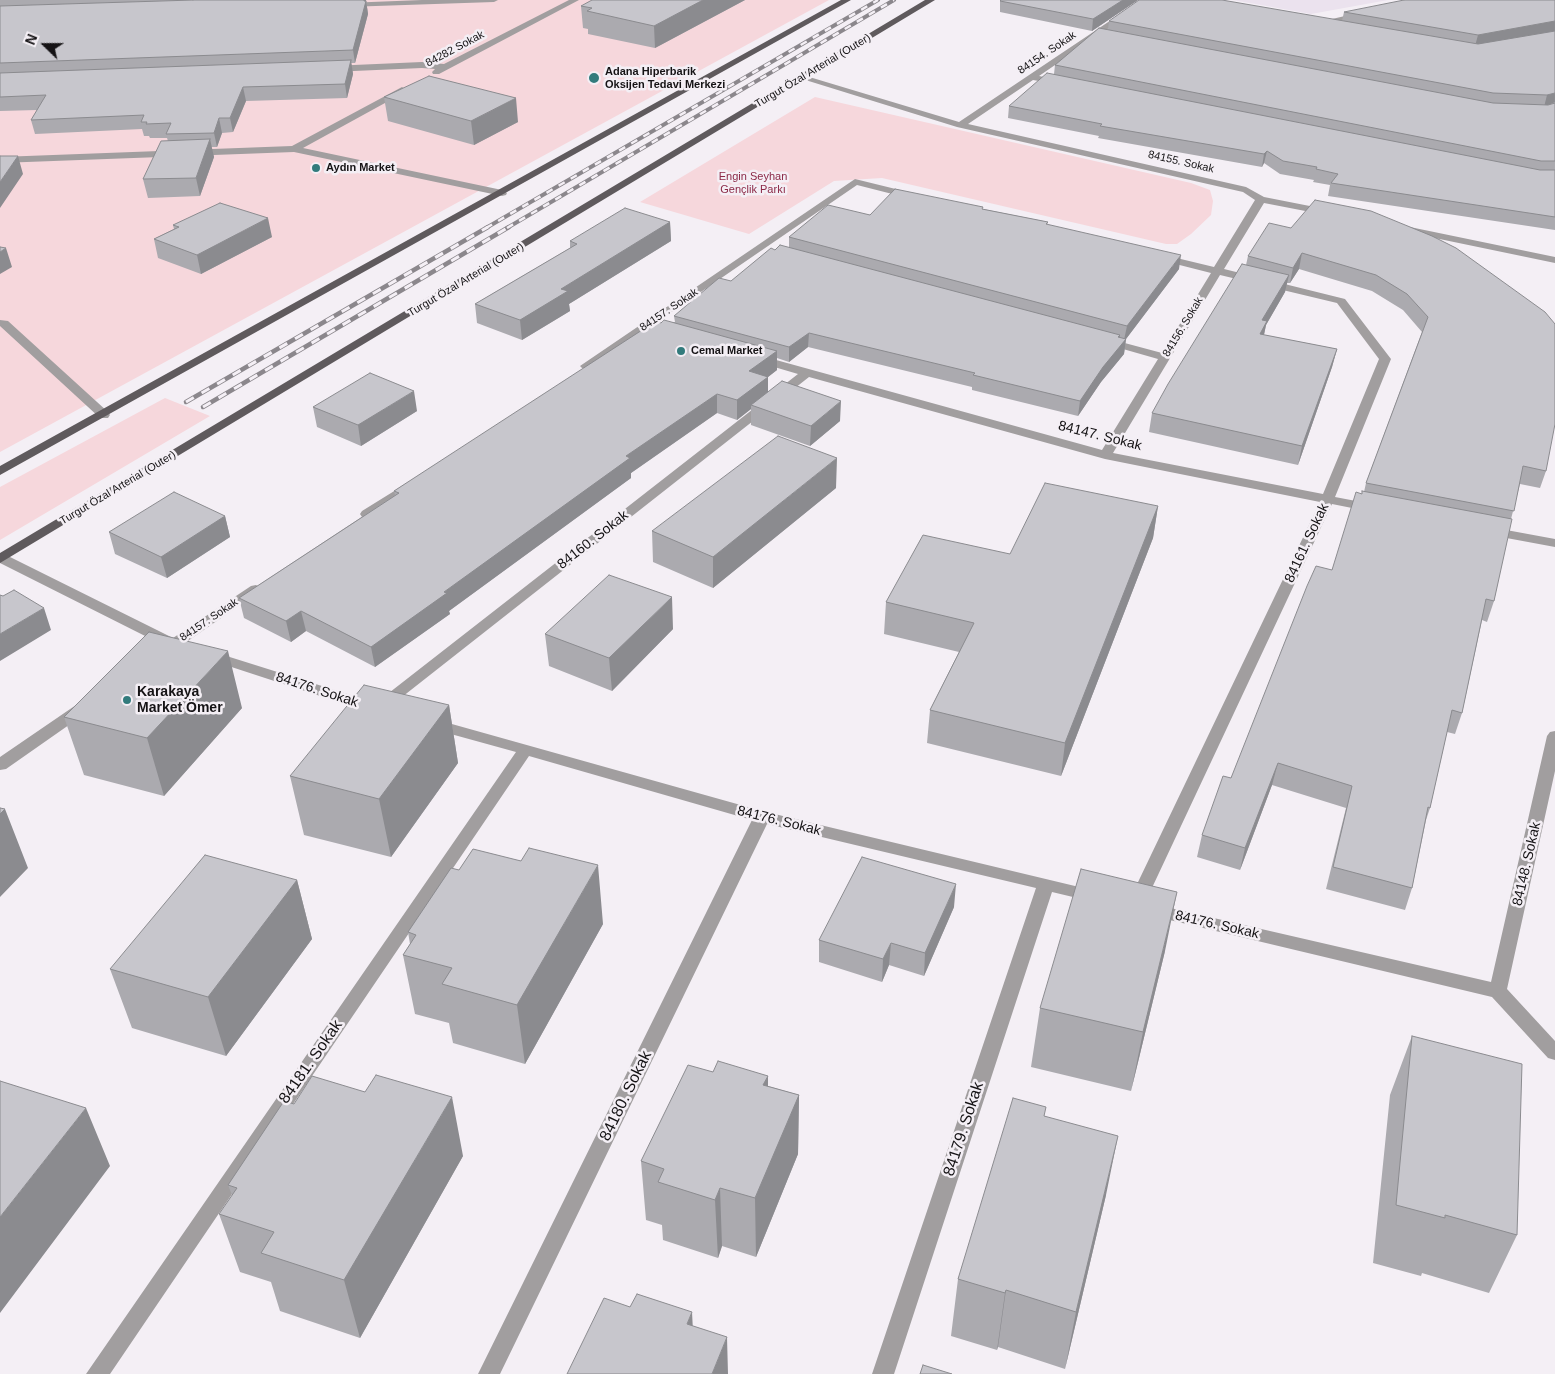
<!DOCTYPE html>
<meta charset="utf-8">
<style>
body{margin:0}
#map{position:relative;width:1555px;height:1374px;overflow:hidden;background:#f4eff5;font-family:Helvetica,sans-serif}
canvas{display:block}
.north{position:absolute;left:20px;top:20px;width:50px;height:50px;-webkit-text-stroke:4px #f4eff5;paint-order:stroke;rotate:292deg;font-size:14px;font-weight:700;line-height:20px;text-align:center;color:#151315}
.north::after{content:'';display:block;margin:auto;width:18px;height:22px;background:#151315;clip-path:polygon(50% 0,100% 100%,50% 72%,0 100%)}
</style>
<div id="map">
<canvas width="1555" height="1374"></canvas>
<div class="north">N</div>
</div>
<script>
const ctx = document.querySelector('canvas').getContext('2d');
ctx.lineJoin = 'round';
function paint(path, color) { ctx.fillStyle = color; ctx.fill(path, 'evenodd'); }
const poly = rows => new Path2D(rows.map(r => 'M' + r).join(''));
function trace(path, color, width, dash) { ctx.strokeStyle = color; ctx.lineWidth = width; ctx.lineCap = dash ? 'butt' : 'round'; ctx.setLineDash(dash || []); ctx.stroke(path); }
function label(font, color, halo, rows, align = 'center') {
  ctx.font = font + ' Helvetica,sans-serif'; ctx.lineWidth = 5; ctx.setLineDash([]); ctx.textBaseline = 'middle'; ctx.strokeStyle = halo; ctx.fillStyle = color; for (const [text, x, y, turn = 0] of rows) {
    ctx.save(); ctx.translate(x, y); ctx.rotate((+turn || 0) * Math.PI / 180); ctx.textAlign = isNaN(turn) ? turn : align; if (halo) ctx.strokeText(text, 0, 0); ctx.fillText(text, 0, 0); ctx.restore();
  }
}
paint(poly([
 [1233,0,1388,0,1311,14]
]), '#ebe2ee');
paint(poly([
 [0,0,829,0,0,452],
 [815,97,1191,183,1210,190,1213,201,1211,215,1191,234,1177,244,1166,244,882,178,834,181,749,234,640,202],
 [165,398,210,416,0,540,0,487]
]), '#f6d7dc');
paint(poly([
 [422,0,498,0,494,2,346,7,342,5,346,3,422,0],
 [569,0,579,0,439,74,433,74,432,72,435,69,422,68,331,72,327,69,331,66,422,62,444,64,569,0],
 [1141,0,1150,0,1039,76,1062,81,1062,85,1033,80,968,124,1246,187,1264,197,1330,210,1330,214,1326,215,1264,203,1224,269,1345,299,1391,359,1335,497,1377,505,1379,508,1372,512,1332,504,1143,907,1137,909,1131,907,1128,903,1320,502,1105,459,809,377,388,708,378,708,371,712,366,711,207,659,205,656,207,653,217,653,376,703,798,374,754,361,752,359,754,357,758,355,1102,450,1158,359,1102,343,1100,341,1106,338,1162,353,1211,273,1156,259,1155,257,1160,254,1214,267,1255,200,1243,192,957,127,799,78,803,75,806,76,959,122,1141,0],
 [1220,275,1337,303,1379,359,1323,494,1113,453,1220,275],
 [1362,12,1366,14,1365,16,1319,25,1315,23,1362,12],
 [402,87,406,90,405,92,303,148,502,190,507,193,506,195,502,196,294,152,0,163,0,157,292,146,402,87],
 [855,179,916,194,917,196,912,199,857,185,590,368,582,368,580,366,855,179],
 [1405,226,1555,257,1555,263,1401,231,1400,229,1401,227,1405,226],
 [0,320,8,321,108,412,110,415,108,418,100,418,0,326,0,320],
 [412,480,418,484,417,487,372,517,362,517,360,514,362,511,412,480],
 [1490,527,1555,539,1555,547,1485,534,1483,531,1490,527],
 [0,554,6,555,173,638,251,586,256,585,263,589,169,654,164,656,159,654,157,651,163,645,0,563,0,554],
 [81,704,86,705,89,709,86,713,6,769,0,770,0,757,76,705,81,704],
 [434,719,762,811,1100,892,1103,896,1100,900,1094,902,1052,892,894,1374,872,1374,1036,888,767,824,500,1374,478,1374,752,820,529,756,110,1374,86,1374,516,752,429,728,426,724,429,720,434,719],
 [1555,731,1555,771,1507,989,1555,1041,1555,1060,1548,1058,1492,997,1153,916,1147,915,1144,910,1147,905,1153,904,1491,982,1547,736,1550,732,1555,731]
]), '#a19e9f');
paint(poly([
 [841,0,851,0,0,475,0,466,841,0],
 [925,0,935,0,0,563,0,553,925,0]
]), '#5f5a5d');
const railFar1 = poly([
 [486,228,878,0],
 [507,228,894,0]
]);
const rail = poly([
 [186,402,488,227],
 [203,407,509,227]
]);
trace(railFar1, '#8b878c', 4);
trace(rail, '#8b878c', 4.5);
trace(railFar1, '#f4eff5', 2.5, [7]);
trace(rail, '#f4eff5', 3, [9]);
paint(poly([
 [0,0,366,0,368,14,355,63,351,63,353,74,347,98,246,101,233,132,222,133,217,147,211,147,214,157,200,196,148,198,143,179,168,141,167,138,150,138,149,136,144,136,142,129,35,134,31,120,37,110,0,111],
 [745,0,655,48,588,34,588,29,583,28,581,6],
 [1001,0,1138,0,1092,31,1000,12,1000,1],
 [1555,0,1555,230,1328,196,1330,185,1313,182,1314,180,1280,174,1264,163,1262,167,1098,138,1099,136,1008,118,1009,106,1054,74,1055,65,1108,29,1109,21,1342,21,1344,12],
 [384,97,518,122,474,145,388,121],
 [983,209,1048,222,1047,225,1179,269,1126,339,1124,354,1101,382,1078,416,972,390,972,387,808,347,789,362,777,358,777,370,768,377,768,392,840,421,810,446,751,425,751,409,737,420,717,413,631,473,631,478,449,611,450,614,375,667,306,631,291,642,244,618,239,598,395,495,394,491,661,323,675,322,674,316,731,281,775,250,789,248,789,237,870,215],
 [1371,211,1546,471,1540,488,1520,484,1511,519,1494,601,1487,622,1482,620,1462,713,1455,734,1447,732,1430,808,1426,820,1412,888,1405,910,1326,889,1346,808,1272,785,1240,870,1197,857,1202,835,1231,778,1332,570,1362,494,1364,492,1366,483,1422,332,1403,310,1372,291,1299,269,1290,283,1287,283,1285,292,1266,325,1264,335,1337,349,1332,367,1298,465,1149,432,1152,413,1246,265,1248,256,1291,228],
 [670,222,671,241,569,304,570,311,522,340,477,323,475,304,570,248,570,241],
 [173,225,272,237,201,274,158,258,154,239,174,229],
 [313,407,417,411,361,446,317,427],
 [836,488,713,588,653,562,652,531],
 [1158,506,1153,538,1061,776,927,743,930,710,959,652,884,634,886,602,1010,554],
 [225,516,230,537,167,578,115,554,109,532],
 [673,629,612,691,549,666,545,634],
 [449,705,458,763,391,857,304,835,290,776],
 [242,708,164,796,84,775,64,717],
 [297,880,312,939,226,1056,132,1028,110,969],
 [954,907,924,976,889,965,882,982,819,962,819,940],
 [603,924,525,1064,453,1043,449,1023,415,1014,403,955,410,944,408,932],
 [1165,951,1131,1091,1031,1067,1040,1008],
 [1412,1036,1517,1235,1489,1293,1422,1273,1421,1276,1373,1263,1390,1095],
 [713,1072,768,1076,768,1086,799,1095,798,1154,756,1257,722,1246,718,1258,663,1240,662,1225,646,1220,641,1161],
 [1045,1116,1106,1195,1065,1369,998,1347,997,1350,951,1336,958,1279],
 [463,1156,360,1338,280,1311,271,1282,240,1272,219,1214,232,1195,228,1185]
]), '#abaaaf');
paint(poly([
 [364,0,366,0,368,14,355,63,353,50],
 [703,0,745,0,655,48,654,26],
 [1123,0,1138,0,1092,31,1093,19],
 [1555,21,1555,31,1475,46,1478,35],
 [351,60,353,74,347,98,345,84],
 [243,87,246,101,233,132,230,118],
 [1555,93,1555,102,1544,107,1547,95],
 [516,98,518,122,474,145,471,121],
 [219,118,222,133,217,147,214,133],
 [210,139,214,157,200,196,196,178],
 [1267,151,1264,163,1262,167,1264,154],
 [18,156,23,174,0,208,0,182],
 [268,218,272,237,201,274,197,255],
 [670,222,671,241,569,304,570,311,522,340,520,320,561,289],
 [6,248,12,267,0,274,0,252],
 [1302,253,1299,269,1290,283,1293,268],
 [1181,255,1179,269,1126,339,1124,354,1101,382,1078,416,1080,401,1118,337,1120,335,1118,349,1124,340,1127,326],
 [1289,275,1285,292,1266,325,1263,339,1259,336,1262,320],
 [809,333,808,347,789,362,789,347],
 [1337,349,1332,367,1298,465,1302,446],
 [777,351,777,370,768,377,768,396,751,405,751,409,737,420,737,400,749,371],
 [414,391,417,411,361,446,358,425],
 [717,394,717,413,631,473,631,478,449,611,450,614,375,667,371,647,626,456],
 [841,401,840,421,810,446,811,426],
 [837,458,836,488,713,588,713,557],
 [1158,506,1153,538,1061,776,1065,743],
 [225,516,230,537,167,578,161,557],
 [672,597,673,629,612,691,609,658],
 [44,608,51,630,0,661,0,634],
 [301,611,306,631,291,642,286,621],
 [228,651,242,708,164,796,147,738],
 [449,705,458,763,391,857,379,799],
 [1278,763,1272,785,1240,870,1245,848],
 [5,809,28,868,0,897,0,814],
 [598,865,603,924,525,1064,517,1005],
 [297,880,312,939,226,1056,208,997],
 [956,884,954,907,924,976,925,953],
 [1177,892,1165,951,1131,1091,1143,1032],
 [891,943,889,965,882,982,883,959],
 [768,1076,768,1135,763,1085],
 [799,1095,798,1154,756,1257,755,1198],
 [452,1097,463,1156,360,1338,344,1280],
 [86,1108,110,1166,0,1313,0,1217],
 [1118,1136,1106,1195,1065,1369,1076,1312],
 [720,1188,722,1246,718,1258,715,1200],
 [1006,1290,998,1347,997,1350,1005,1293],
 [692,1312,695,1369,687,1324],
 [727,1337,728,1374,712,1374]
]), '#8b8b8f');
const building = poly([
 [193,0,364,0,364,1,366,1,353,50,0,63,0,6,193,0],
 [592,0,703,0,654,26,587,11,592,8,581,6,592,0],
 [1001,0,1123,0,1093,19,1000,1,1001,0],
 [1139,0,1222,0,1478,44,1555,31,1555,93,1547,95,1493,93,1109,21,1139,0],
 [1404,0,1555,0,1555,21,1478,35,1344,12,1404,0],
 [1099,28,1493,103,1548,105,1555,103,1555,161,1541,161,1055,65,1099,28],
 [351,60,345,84,243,87,230,118,219,118,214,133,166,134,171,123,146,124,147,122,141,122,144,115,31,120,46,95,0,97,0,73,351,60],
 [1047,73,1540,170,1555,170,1555,217,1331,183,1338,174,1316,169,1317,167,1283,161,1267,151,1264,154,1100,126,1102,124,1009,106,1047,73],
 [429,76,516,98,471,121,384,97,429,76],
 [210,139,196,178,143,179,161,141,210,139],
 [0,156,18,156,0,182,0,156],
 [895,189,983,207,982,209,1048,222,1046,224,1181,255,1127,326,789,237,828,205,870,215,895,189],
 [1315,200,1371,211,1432,236,1456,248,1545,312,1555,324,1555,424,1546,471,1523,466,1514,511,1366,483,1428,317,1407,294,1376,275,1302,253,1293,268,1248,256,1269,223,1291,228,1315,200],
 [220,203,268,218,197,255,154,239,179,227,173,225,220,203],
 [625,208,670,222,561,289,568,291,520,320,475,304,577,244,570,241,625,208],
 [780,245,1120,335,1118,337,1126,339,1103,367,1080,401,973,375,975,373,809,333,789,347,674,316,719,278,731,281,771,248,775,250,780,245],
 [0,247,6,248,0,252,0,247],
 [1242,264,1289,275,1262,320,1267,321,1260,334,1337,349,1302,446,1152,413,1168,384,1242,264],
 [664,320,777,351,749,371,768,377,737,400,717,394,626,456,630,458,444,592,447,593,371,647,301,611,286,621,239,598,399,493,394,491,656,321,661,323,664,320],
 [370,373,414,391,358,425,313,407,370,373],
 [782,381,841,401,811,426,751,405,782,381],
 [778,436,837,458,713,557,652,531,778,436],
 [1045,483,1158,506,1065,743,930,710,974,623,886,602,923,535,1010,554,1045,483],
 [1362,491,1512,519,1494,601,1486,599,1462,713,1452,710,1430,808,1428,807,1412,888,1333,867,1352,786,1278,763,1245,848,1202,835,1223,776,1231,778,1307,586,1316,566,1332,570,1356,492,1362,494,1362,491],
 [174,492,225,516,161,557,109,532,174,492],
 [609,575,672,597,609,658,545,634,609,575],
 [14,590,44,608,0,634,0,595,3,596,14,590],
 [149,632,228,651,147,738,64,717,149,632],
 [364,685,449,705,379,799,290,776,364,685],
 [0,808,5,809,0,814,0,808],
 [529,848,598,865,517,1005,442,984,452,968,403,955,416,935,408,932,451,868,459,870,473,849,521,861,529,848],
 [205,855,297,880,208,997,110,969,205,855],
 [862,857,956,884,925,953,891,943,883,959,819,940,862,857],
 [1081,869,1177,892,1143,1032,1040,1008,1081,869],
 [1412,1036,1522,1064,1517,1235,1445,1215,1445,1218,1396,1205,1412,1036],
 [718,1061,768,1076,763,1085,799,1095,755,1198,720,1188,715,1200,658,1182,664,1169,641,1161,688,1065,713,1072,718,1061],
 [376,1075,452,1097,344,1280,261,1253,274,1232,219,1214,237,1188,228,1185,284,1101,294,1104,312,1076,365,1092,376,1075],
 [0,1081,86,1108,0,1217,0,1081],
 [1013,1098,1046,1107,1044,1116,1118,1136,1076,1312,1006,1290,1005,1293,958,1279,1013,1098],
 [637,1294,692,1312,687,1324,727,1337,712,1374,567,1374,604,1298,630,1307,637,1294],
 [923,1365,952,1374,920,1374,923,1365]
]);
paint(building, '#c7c6cc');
trace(building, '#8b8b8f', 1);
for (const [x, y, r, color] of [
 [594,78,6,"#327b7c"],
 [316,168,5,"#327b7c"],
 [681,351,5,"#327b7c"],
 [127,700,5,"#327b7c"]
]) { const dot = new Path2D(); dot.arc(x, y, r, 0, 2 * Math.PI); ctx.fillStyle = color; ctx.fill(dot); trace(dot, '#f4eff5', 2); }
label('11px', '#151315', '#f4eff5', [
 ["84282 Sokak",455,49,-28],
 ["84154. Sokak",1047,53,-34],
 ["Turgut Özal Arterial (Outer)",813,71,-31],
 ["84155. Sokak",1181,162,13],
 ["Turgut Özal Arterial (Outer)",466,280,-31],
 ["84157. Sokak",669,310,-34],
 ["84156. Sokak",1183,327,-59],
 ["Turgut Özal Arterial (Outer)",118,488,-31],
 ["84157. Sokak",209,620,-34]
]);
label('bold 11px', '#151315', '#f4eff5', [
 ["Adana Hiperbarik",605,72],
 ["Oksijen Tedavi Merkezi",605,85],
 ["Aydın Market",326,168],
 ["Cemal Market",691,351]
], 'left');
label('11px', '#8b2947', '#f4eff5', [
 ["Engin Seyhan",753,177],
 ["Gençlik Parkı",753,190]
]);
label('14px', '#151315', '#f4eff5', [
 ["84147. Sokak",1100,436,14],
 ["84160. Sokak",593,540,-38],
 ["84161. Sokak",1307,543,-65],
 ["84176. Sokak",317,690,18],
 ["84176. Sokak",779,821,14],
 ["84148. Sokak",1527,864,-77],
 ["84176. Sokak",1217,925,13]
]);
label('bold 14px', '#151315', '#f4eff5', [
 ["Karakaya",137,692],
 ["Market Ömer",137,708]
], 'left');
label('16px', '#151315', '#f4eff5', [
 ["84181. Sokak",311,1062,-55],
 ["84180. Sokak",626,1096,-64],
 ["84179. Sokak",964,1129,-72]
]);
</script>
